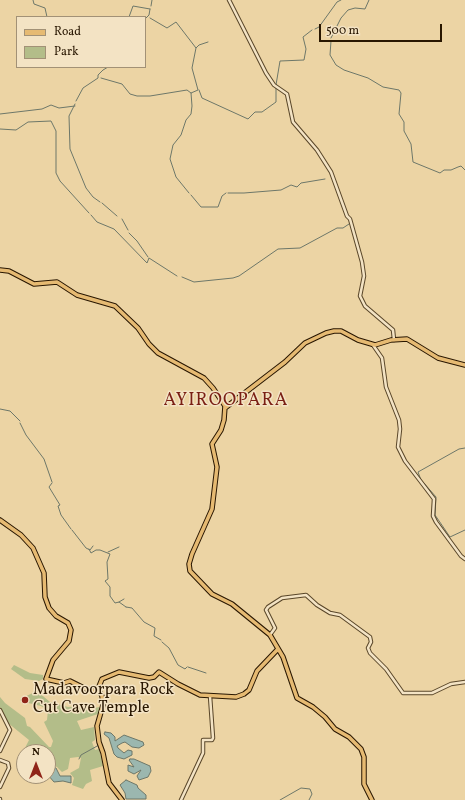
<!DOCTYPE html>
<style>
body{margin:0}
#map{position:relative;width:465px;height:800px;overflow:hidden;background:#ecd4a4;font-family:Vollkorn,serif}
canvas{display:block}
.legend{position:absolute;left:16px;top:16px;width:130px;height:52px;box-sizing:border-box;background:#f3e3c4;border:1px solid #a29176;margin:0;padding:5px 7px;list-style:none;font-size:12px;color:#281600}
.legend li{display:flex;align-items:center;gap:8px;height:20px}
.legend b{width:20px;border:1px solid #a29176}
.north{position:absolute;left:16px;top:744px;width:40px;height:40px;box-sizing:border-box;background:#f3e3c4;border:1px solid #a29176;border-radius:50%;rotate:0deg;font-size:11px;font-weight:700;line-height:16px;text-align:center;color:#281600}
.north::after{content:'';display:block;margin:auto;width:14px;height:18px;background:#8f2418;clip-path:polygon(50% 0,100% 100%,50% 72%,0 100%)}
.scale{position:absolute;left:319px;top:24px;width:123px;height:18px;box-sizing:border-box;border:2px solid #281600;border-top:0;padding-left:5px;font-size:12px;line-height:14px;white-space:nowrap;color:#281600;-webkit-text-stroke:3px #f3e3c4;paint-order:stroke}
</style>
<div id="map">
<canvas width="465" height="800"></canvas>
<ul class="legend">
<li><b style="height:5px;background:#e6ba72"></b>Road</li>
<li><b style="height:11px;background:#b3bd89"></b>Park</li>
</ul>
<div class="north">N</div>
<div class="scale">500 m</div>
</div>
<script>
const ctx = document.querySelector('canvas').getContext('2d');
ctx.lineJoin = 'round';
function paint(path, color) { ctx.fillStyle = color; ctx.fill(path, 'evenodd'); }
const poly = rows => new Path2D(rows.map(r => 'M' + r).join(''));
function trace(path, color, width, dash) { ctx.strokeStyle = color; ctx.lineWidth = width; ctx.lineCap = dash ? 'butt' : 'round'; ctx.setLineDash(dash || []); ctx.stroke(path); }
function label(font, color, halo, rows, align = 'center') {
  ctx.font = font + ' Vollkorn,serif'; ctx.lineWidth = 3; ctx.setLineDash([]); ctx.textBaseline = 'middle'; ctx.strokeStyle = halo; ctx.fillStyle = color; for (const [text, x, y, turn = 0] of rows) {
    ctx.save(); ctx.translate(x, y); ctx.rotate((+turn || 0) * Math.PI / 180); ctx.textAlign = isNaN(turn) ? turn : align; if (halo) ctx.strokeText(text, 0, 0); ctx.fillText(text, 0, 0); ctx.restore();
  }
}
paint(poly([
 [14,665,30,673,43,675,43,679,39,681,25,679,11,669],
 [37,691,50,702,68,707,81,706,87,710,99,707,101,713,77,721,81,730,94,727,95,740,92,742,95,750,99,749,103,766,90,770,92,781,86,784,83,789,72,785,74,778,70,773,79,768,81,758,78,757,70,758,68,769,62,772,57,767,48,763,48,752,32,752,25,748,29,740,8,723,0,707,0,697,5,703,25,718,27,726,30,727,49,747,51,747,53,741,44,722,47,720,48,710,41,706,20,701,20,699]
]), '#b3bd89');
const water = poly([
 [105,732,111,733,115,737,115,741,124,735,143,742,144,745,139,748,132,747,125,742,122,743,117,746,118,748,124,753,128,750,132,751,132,755,124,759,117,757,114,754,109,738,104,734,105,732],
 [130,759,134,759,150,766,151,771,148,777,139,780,137,776,141,770,134,774,128,771,128,765,134,767,129,760,130,759],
 [48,765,56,768,60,776,71,776,71,783,63,781,54,782,48,775,48,765],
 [126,780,137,785,138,788,146,795,146,799,126,799,125,793,120,785,126,780]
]);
paint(water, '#9bb7af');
trace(water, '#6d7769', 1);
trace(poly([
 [33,0,34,4,45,8,47,17],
 [151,6,152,0],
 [129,17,133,6,150,9],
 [150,18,167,28,176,22,196,48,199,45,208,42],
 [145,19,149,15,150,9],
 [315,29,319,27,337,2,341,0],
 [331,38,341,18,348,10,355,8,365,9,369,0],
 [331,41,330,55,336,65,344,70,368,78,383,87,399,90,401,93,399,114,404,122,404,131,411,144,413,162,440,173,444,170,451,170,458,167,461,166,465,170],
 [101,78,122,84,130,94,137,96,150,96,187,90,191,93],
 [276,85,280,61,304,60,306,49,303,37,312,30],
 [199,90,202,98,248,119,255,112,262,112,276,102,276,88],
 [76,101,83,88,98,78,98,75,103,70,108,67],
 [75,104,69,116,70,149,86,188,93,197,100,202],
 [0,114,42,109,51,105,59,108,75,106],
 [0,129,16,130,28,122,51,121,56,131,56,173,60,181,89,213],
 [189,193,176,177,170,159,173,145,181,135,186,120,191,114,192,106,191,93,198,90,192,68,196,48],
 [228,193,244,193,281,190,291,185,297,187,301,183,325,179],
 [191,195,201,207,218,207,222,196,226,193],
 [102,203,117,216],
 [91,215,97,222,114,229,147,263,149,258,177,276],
 [122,219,128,230],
 [129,233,137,241,148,257],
 [182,277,194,282,233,278,239,276,278,249,300,248,337,228,343,228,349,224],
 [0,409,10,411,20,421],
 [20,423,26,435,44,459,52,482],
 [421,480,418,472,459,449,465,448],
 [423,482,436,497,435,515,450,537,465,530],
 [52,483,49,487,60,505,58,506,61,515,71,529],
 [72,530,86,548,90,550,93,546],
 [89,549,91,553,96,550,100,550,110,554,107,562,108,579,105,581,110,587,110,596,115,603,119,602,126,607],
 [108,552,119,547],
 [119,602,124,599],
 [126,607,132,608,144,622,155,628,154,636,161,640],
 [162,642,169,648,178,665,185,669,187,667],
 [188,667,206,673],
 [79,759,81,755,99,745],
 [280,800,301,788,310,789,312,794,309,800]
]), '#6d7769', 1);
const minor = poly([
 [229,0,266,73,274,85,287,94,293,122,317,150,331,172,347,216,350,219,362,262,364,276,360,296,365,306,393,330,394,340],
 [373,345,382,358,386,387,399,420,400,429,398,447,405,461,434,499,433,516,436,522,461,556,465,559],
 [270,635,275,628,266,610,268,607,282,598,306,595,317,605,330,613,340,615,370,637,371,642,368,648,370,653,386,669,403,693,432,693,451,684,465,682],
 [0,710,10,730,0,751],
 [0,760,8,763,9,768,0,787],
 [0,799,0,800],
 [181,800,203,753,203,740,212,740,213,738,210,696]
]);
const major = poly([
 [0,270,9,271,34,284,57,282,77,295,115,306,138,328,149,344,158,353,204,378,213,388,225,406,224,420,221,430,212,444,217,467,212,509,192,554,189,564,190,571,212,594,232,604,270,635,283,657,297,698,313,707,325,717,335,729,349,737,361,749,364,757,364,784,372,800],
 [225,408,285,362,305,343,326,333,334,331,341,331,358,340,375,345,391,340,407,339,438,358,465,365],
 [0,520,21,535,33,548,44,573,45,597,49,608,56,616,68,623,71,630,69,641,53,660,46,679,64,683,70,681,86,689,98,691],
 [122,800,109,783,103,753,99,742,97,726,103,705,102,696,98,689,102,679,119,672,149,678,154,677,159,672,178,684,200,695,236,697,244,694,249,690,257,671,278,649]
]);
trace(minor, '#594629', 4.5);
trace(major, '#281600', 5.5);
trace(minor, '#f3e3c4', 2.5);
trace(major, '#e6ba72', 3.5);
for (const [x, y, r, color] of [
 [25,700,4,"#8f2418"]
]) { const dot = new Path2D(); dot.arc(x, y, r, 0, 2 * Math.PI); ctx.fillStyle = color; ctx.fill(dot); trace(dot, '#f3e3c4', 1.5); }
label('16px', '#281600', '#f3e3c4', [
 ["Madavoorpara Rock",33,691],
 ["Cut Cave Temple",33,709]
], 'left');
ctx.letterSpacing = '1px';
label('18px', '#7a1f14', '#f3e3c4', [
 ["AYIROOPARA",226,402]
]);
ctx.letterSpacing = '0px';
</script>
